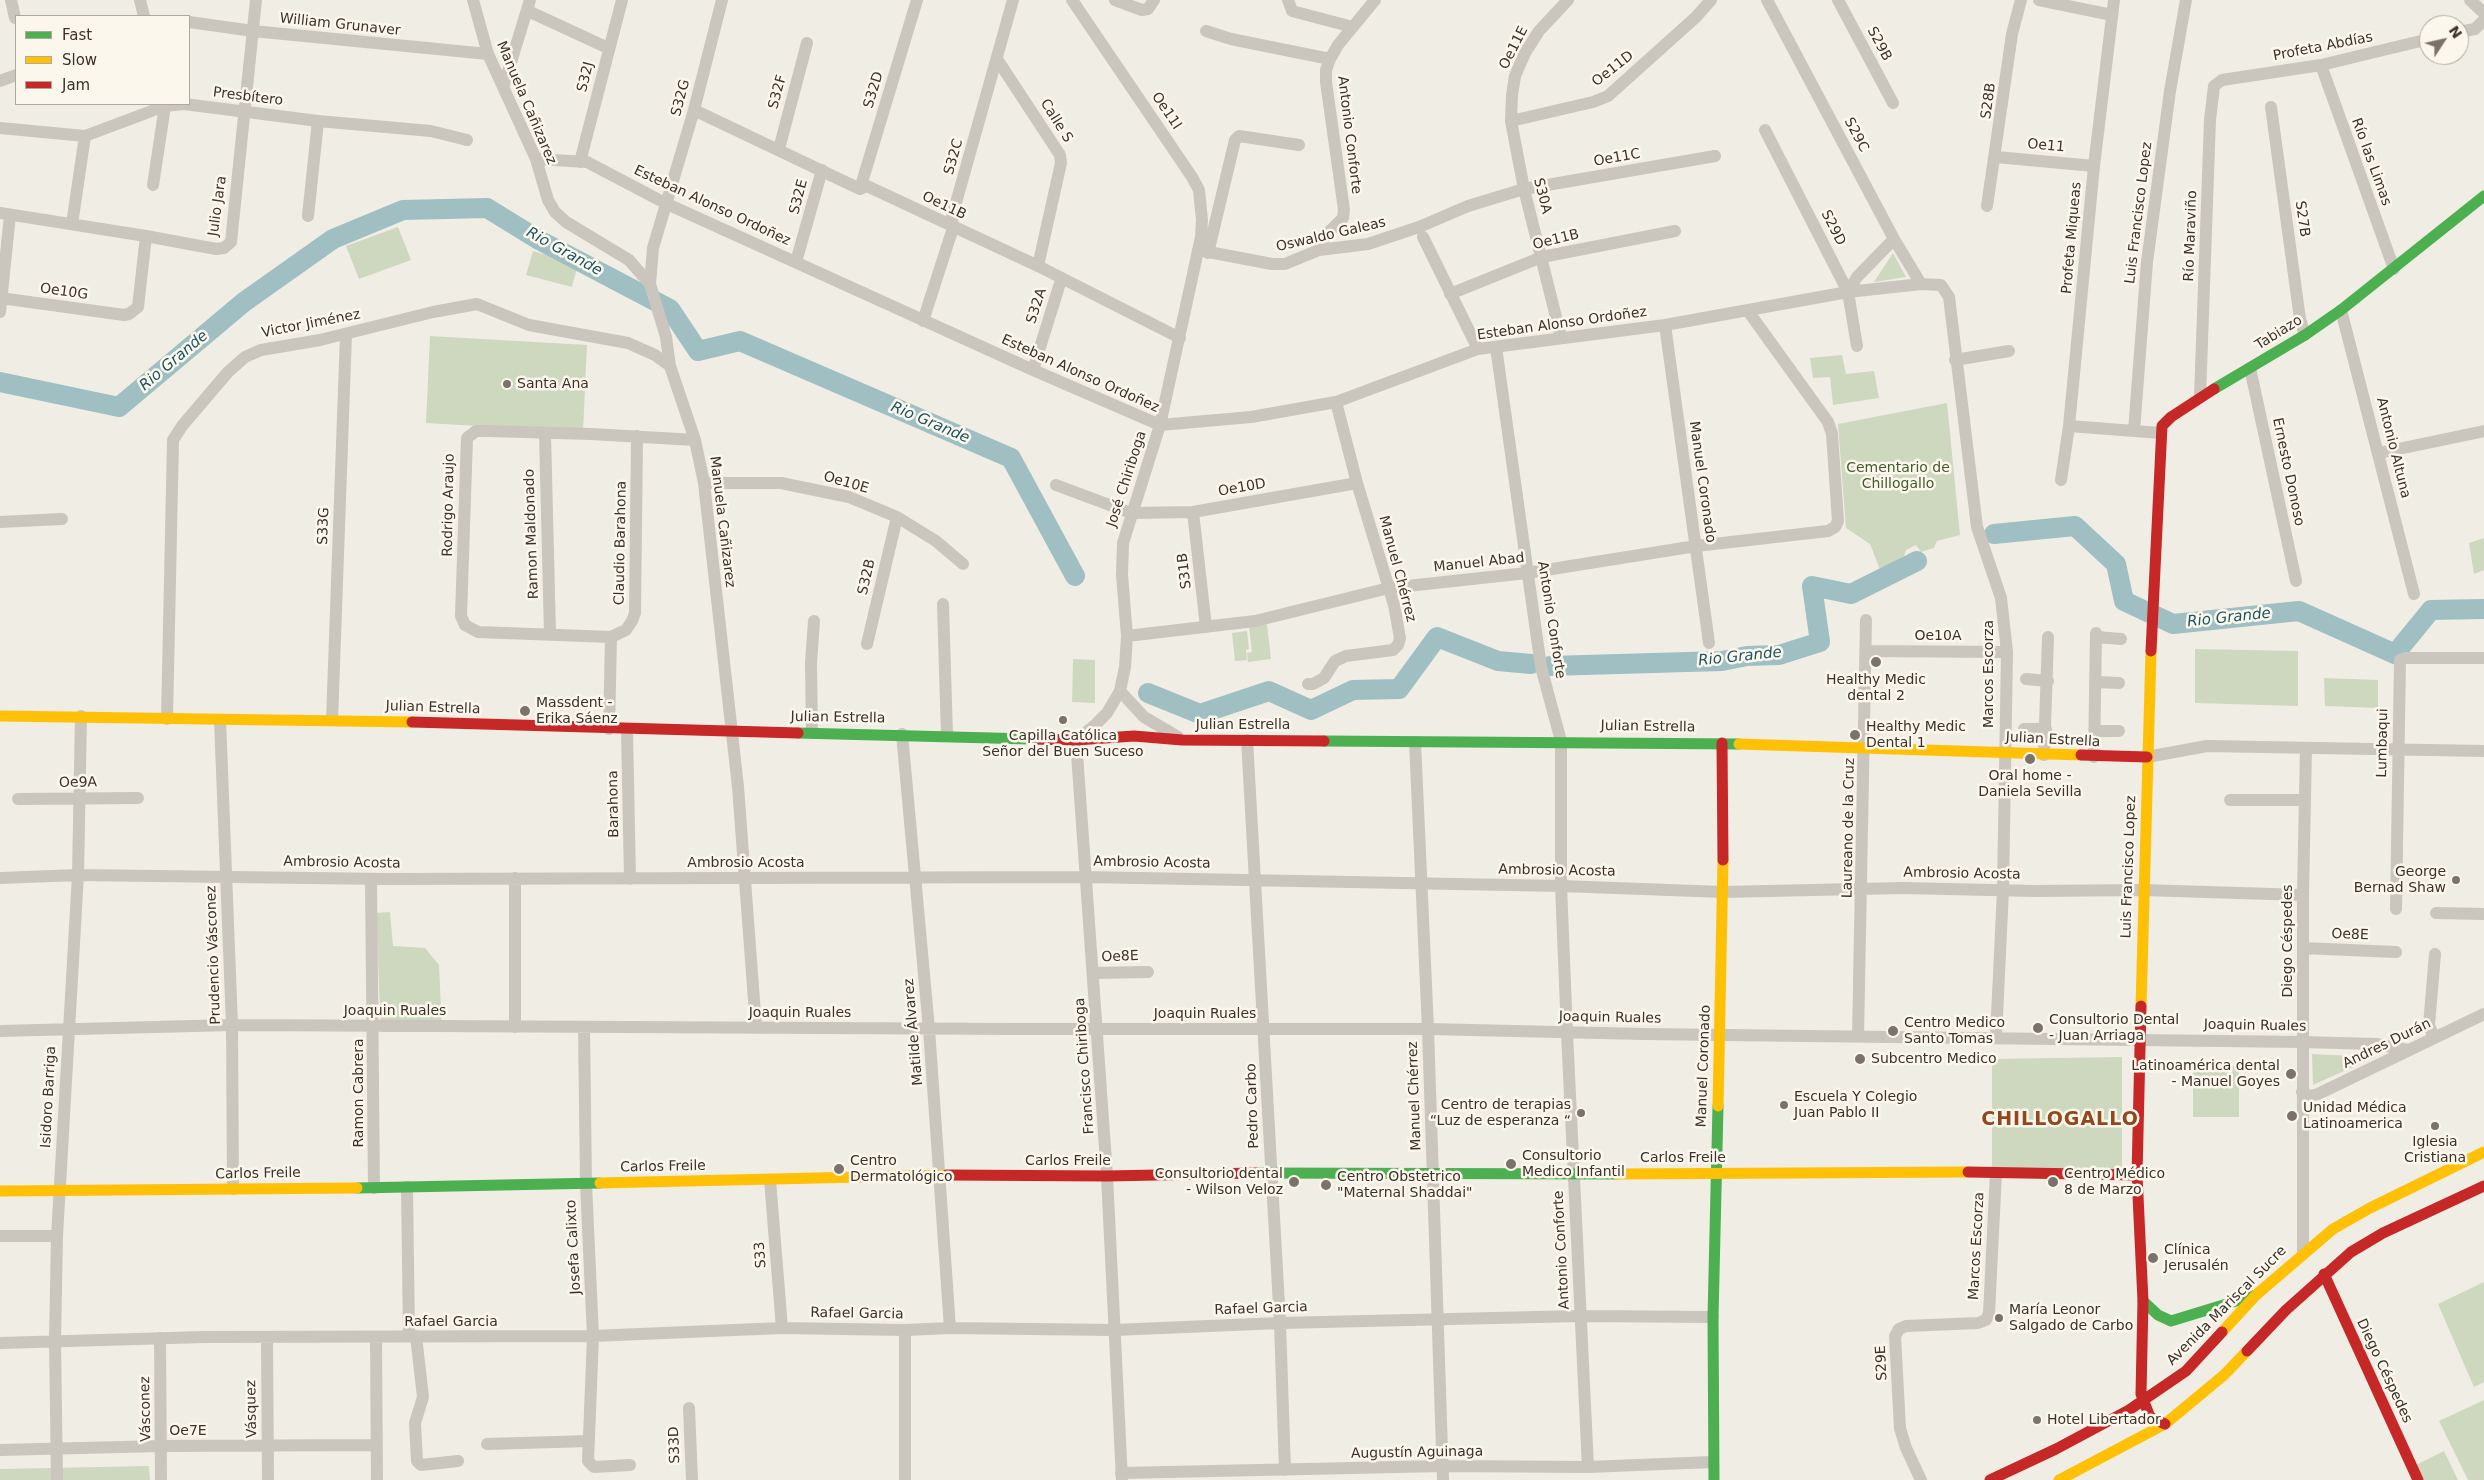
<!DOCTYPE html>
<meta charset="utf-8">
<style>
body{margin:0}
#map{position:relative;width:2484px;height:1480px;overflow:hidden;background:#f0ede5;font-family:"DejaVu Sans",sans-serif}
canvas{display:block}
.legend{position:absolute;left:15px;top:15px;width:175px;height:90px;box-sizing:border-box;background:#fcf7ed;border:1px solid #afa89f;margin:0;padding:6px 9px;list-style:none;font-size:15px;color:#3c322a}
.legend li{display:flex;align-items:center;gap:10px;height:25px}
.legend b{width:25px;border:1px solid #afa89f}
.north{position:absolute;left:2419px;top:15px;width:50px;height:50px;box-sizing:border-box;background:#fcf7ed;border:1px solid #afa89f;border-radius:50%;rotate:55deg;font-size:14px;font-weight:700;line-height:20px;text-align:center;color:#3c322a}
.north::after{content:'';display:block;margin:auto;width:18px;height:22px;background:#7b736b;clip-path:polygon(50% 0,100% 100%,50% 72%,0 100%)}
</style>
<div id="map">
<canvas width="2484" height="1480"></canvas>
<ul class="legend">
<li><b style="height:6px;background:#4caf50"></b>Fast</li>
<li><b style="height:6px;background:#ffc107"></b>Slow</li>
<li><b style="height:6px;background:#c62828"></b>Jam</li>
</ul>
<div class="north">N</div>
</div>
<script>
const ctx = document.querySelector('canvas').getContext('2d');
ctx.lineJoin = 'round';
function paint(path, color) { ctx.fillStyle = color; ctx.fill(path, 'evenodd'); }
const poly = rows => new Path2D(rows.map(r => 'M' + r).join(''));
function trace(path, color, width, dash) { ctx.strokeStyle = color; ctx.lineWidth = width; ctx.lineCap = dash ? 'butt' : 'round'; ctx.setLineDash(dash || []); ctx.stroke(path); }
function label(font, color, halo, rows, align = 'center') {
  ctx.font = font + ' "DejaVu Sans",sans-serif'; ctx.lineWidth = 5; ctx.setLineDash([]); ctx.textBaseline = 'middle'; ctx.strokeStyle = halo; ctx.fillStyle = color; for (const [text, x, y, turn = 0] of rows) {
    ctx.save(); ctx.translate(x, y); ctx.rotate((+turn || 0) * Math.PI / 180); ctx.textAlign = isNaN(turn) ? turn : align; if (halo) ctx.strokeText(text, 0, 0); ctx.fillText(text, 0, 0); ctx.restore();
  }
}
paint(poly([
 [398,227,411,260,359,279,346,246],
 [533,251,578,264,572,287,526,275],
 [1893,253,1906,277,1874,282],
 [430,336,587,345,583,432,426,423],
 [1842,355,1846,374,1874,371,1879,398,1833,405,1830,377,1813,378,1810,358],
 [1947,403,1960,535,1937,541,1934,548,1921,552,1916,545,1906,550,1904,556,1881,572,1870,544,1846,528,1838,424],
 [2484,538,2484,570,2474,574,2469,543],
 [1267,624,1271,659,1248,662,1247,653,1252,652,1249,626],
 [1247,631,1249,649,1246,650,1247,660,1235,661,1232,633],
 [2195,649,2298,651,2298,706,2195,703],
 [1073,659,1095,660,1095,703,1072,702],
 [2324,678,2378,680,2378,708,2325,706],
 [390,912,393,946,425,948,439,965,442,1032,381,1032,376,913],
 [2312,1054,2375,1057,2313,1085],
 [2122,1057,2122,1170,1992,1171,1992,1059],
 [2193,1065,2239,1066,2239,1117,2193,1117],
 [2484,1282,2484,1382,2474,1387,2438,1304],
 [2484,1400,2484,1480,2468,1480,2439,1421],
 [2444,1451,2458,1480,2421,1480,2414,1466],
 [149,1466,150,1480,0,1480,0,1469]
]), '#ced8be');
trace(poly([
 [0,382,119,407,244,302,333,239,403,210,487,208,539,240,670,309,698,351,740,341,1011,458,1075,576],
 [1994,534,2075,526,2116,564,2124,601,2173,624,2299,611,2395,654,2431,610,2484,609],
 [1550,666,1722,661,1747,656,1779,655,1820,642,1812,586,1851,594,1917,561],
 [1148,693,1200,714,1269,691,1311,710,1353,690,1399,689,1437,637,1498,661,1531,664]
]), '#9fbfc3', 20);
trace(poly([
 [11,0,15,18],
 [140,0,144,16],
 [473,0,488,54,536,159,548,200,555,212,566,222,629,260,650,284,666,337,670,366,695,440,704,483,738,787,756,1027],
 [1072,0,1192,177,1199,190,1202,220,1201,237,1160,425,1123,543,1122,575,1127,636,1125,667,1120,691,1107,713,1094,726,1076,740,1107,1176,1122,1480],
 [1115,0,1142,10,1148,9,1154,0],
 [1288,0,1292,11,1353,27],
 [1767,0,1894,239,1921,284],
 [1838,0,1893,103],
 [2039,0,2112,15],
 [2470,0,2484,13],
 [528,11,608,48],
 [189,22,253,31,488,54],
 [1206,31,1231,39,1330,59],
 [2459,32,2475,29,2484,20],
 [997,59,1060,155,1061,163,1038,266],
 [2321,65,2394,269],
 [0,81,16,75],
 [504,85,530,0],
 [2271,107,2300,319,2305,335],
 [694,110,860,189,867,186,1038,266,1180,338],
 [1511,121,1593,102,1608,96,1696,17,1711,0],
 [0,128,85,136,165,106,184,104,318,121,431,131,467,140],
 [1765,130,1848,292,1857,346],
 [779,149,807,43],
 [1996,157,2094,166],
 [536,159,587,162,665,203,1033,370,1160,425,1251,417,1336,402,1478,349,1665,325,1848,292,1921,284,1941,285,1949,297,1977,527,2001,598,2007,652,2003,890,1996,1037],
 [580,162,622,0],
 [153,185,165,106],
 [860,189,917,0],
 [1987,206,2012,34,2021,0],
 [0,213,146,236,216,249,224,248,231,242,256,0],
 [308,216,318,121],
 [72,224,85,136],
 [1423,237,1478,349],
 [1198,250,1272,264,1285,264,1319,250,1368,244,1419,227,1468,206,1524,189,1715,156],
 [1319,250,1325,236,1343,218,1344,210,1326,82,1326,70,1330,59,1338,45,1375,0],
 [1208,253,1235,140,1239,136,1299,145],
 [796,262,822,170],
 [650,284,653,248,694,110,722,0],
 [1848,292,1857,277,1894,239],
 [1450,294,1542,257,1675,231],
 [0,298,124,315,129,314,138,307,146,236],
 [2341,310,2414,594],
 [0,312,10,215],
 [923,321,953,228,952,217,1013,0],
 [1665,325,1709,643],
 [1561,337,1524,189,1511,121,1512,95,1515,76,1525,53,1539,31,1568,0],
 [1496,347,1541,667,1561,741,1561,886,1567,1033,1588,1467],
 [1955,360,2009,351],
 [2250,368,2296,581],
 [1033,370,1061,280],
 [2200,397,2210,120,2214,86,2222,80,2321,65,2429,39],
 [2069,426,2161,433],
 [2134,431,2147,262,2170,91,2186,0],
 [545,433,550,634],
 [2379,453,2484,431],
 [2061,480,2069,426,2094,166,2114,0],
 [704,483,781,483,849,497,897,517,936,541,963,564],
 [1056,485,1131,513,1193,512,1357,483],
 [1193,512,1206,627],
 [0,522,62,519],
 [943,604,947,736],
 [1127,636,1255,621,1389,588,1527,573,1696,546,1828,531,1835,527,1838,521,1832,434,1828,422,1748,311],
 [611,637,478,632,465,625,461,616,467,438,476,431,489,431,591,434,695,440],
 [2096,637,2121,639],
 [867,644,897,517],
 [1867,651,2007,652],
 [2026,679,2048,681],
 [2096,682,2119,683],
 [1308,684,1313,684,1324,678,1335,661,1346,656,1393,650,1398,645,1400,638,1394,605,1357,483,1336,402],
 [1120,691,1144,717,1178,737],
 [167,719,173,440,182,426,228,372,245,357,261,350,320,340,433,312,477,304,529,325,628,343,655,355,670,366],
 [220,720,232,1025,233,1189],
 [332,720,346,334],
 [609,729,611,637,626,630,632,621,635,613,637,436],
 [627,729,630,879],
 [2024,729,2046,729],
 [2095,731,2119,731],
 [812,733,811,663,814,621],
 [902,734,929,1029,950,1328],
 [1247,740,1280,1323,1285,1470],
 [1415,742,1428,1029,1443,1480],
 [2044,755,2048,637],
 [2094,757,2096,633],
 [2147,757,2207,746,2484,751],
 [18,799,138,798],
 [2230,800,2305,800],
 [0,878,78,875,387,879,1086,877,1561,886,1723,892,1903,888,2034,891,2143,890,2303,895],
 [515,878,515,1027],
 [371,879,374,1188],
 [2396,909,2400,660,2405,658,2484,658],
 [2436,913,2484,914],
 [2303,948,2396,952],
 [1093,973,1148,972],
 [584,1027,586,1184,593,1336,588,1461,594,1467,630,1465],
 [0,1031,232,1025,1020,1029,1428,1029,1643,1034,2302,1042,2376,1044,2408,1050],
 [1858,1037,1866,620],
 [2434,1038,2429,1025,2435,954],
 [2302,1092,2310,1096,2318,1094,2484,1014],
 [770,1180,782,1328],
 [407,1187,409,1336],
 [0,1236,57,1236],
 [2303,1253,2303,895,2306,748],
 [905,1330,905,1480],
 [416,1336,423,1397,415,1423,417,1461,421,1465,458,1461],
 [160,1338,161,1480],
 [267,1338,268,1480],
 [376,1338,377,1480],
 [0,1343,204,1337,593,1336,782,1328,905,1330,950,1328,1114,1330,1280,1323,1580,1316,1713,1317],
 [689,1408,692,1480],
 [487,1444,589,1441],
 [0,1450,161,1446,377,1445],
 [1121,1473,1443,1466,1588,1467,1713,1462],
 [57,1480,55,1341,57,1236,78,875,81,716],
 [1921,1480,1906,1448,1900,1428,1895,1336,1899,1329,1906,1326,1978,1323,1986,1320,1989,1313,1996,1173]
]), '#cac5bd', 12);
trace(poly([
 [2214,389,2305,335,2341,310,2484,196],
 [798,733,1030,739],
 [1324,741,1739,744],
 [1257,1173,1617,1174],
 [357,1188,600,1183],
 [2143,1301,2158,1315,2171,1321,2256,1295],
 [1714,1480,1713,1317,1718,1106]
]), '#4caf50', 11);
trace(poly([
 [0,716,412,722],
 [1739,744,2081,755],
 [2141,1006,2151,651],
 [1718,1106,1723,860],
 [1617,1174,1968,1172],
 [600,1183,947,1175],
 [0,1191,357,1188],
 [2222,1332,2256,1295,2333,1229,2370,1208,2484,1152],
 [2059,1480,2165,1424,2224,1375,2247,1351]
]), '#ffc107', 11);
trace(poly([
 [2151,651,2162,426,2171,417,2214,389],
 [412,722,798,733],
 [1030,739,1076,740,1134,736,1182,740,1324,741],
 [1722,743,1723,860],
 [2081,755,2147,757],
 [2141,1006,2137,1175,2143,1301,2141,1394,2150,1417,2165,1424],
 [1968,1172,2137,1175],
 [947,1175,1107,1176,1257,1173],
 [2324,1274,2418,1480],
 [2247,1351,2286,1310,2351,1252,2383,1233,2484,1186],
 [1990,1480,2056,1449,2129,1410,2186,1371,2222,1332]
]), '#c62828', 11);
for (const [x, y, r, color] of [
 [507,384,5,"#7b736b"],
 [1876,662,6,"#7b736b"],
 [525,711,6,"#7b736b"],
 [1063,720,5,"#7b736b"],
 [1855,735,6,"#7b736b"],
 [2030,759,6,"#7b736b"],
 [2456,880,5,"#7b736b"],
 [2038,1028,6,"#7b736b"],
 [1893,1031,6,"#7b736b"],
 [1860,1059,6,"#7b736b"],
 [2291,1074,6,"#7b736b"],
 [1784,1105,5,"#7b736b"],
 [1581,1113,5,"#7b736b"],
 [2292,1116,6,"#7b736b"],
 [2435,1126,5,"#7b736b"],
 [1511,1164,6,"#7b736b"],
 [839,1169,6,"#7b736b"],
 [1294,1182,6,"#7b736b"],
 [2053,1182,6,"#7b736b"],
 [1326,1185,6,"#7b736b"],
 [2153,1258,6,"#7b736b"],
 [1999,1318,5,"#7b736b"],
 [2037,1420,5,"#7b736b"]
]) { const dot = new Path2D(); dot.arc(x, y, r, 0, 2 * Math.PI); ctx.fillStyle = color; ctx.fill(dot); trace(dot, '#fcf7ed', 2); }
label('14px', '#3c322a', '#fcf7ed', [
 ["William Grunaver",340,25,6],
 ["S29B",1879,44,62],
 ["Profeta Abdías",2323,47,-11],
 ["Oe11E",1514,48,-63],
 ["Oe11D",1613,69,-38],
 ["S32J",586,77,-76],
 ["S32D",874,90,-73],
 ["S32F",778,92,-75],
 ["Presbítero",248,97,7],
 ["S32G",681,98,-75],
 ["S28B",1989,101,-82],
 ["Manuela Cañizarez",526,103,67],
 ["Oe11l",1166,111,56],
 ["Calle S",1056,121,58],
 ["Antonio Conforte",1349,135,83],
 ["S29C",1856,135,62],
 ["Oe11",2046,146,5],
 ["S32C",954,157,-74],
 ["Oe11C",1617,158,-10],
 ["Río las Limas",2371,162,70],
 ["S30A",1542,196,76],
 ["S32E",799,197,-75],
 ["Julio Jara",218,206,-82],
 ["Esteban Alonso Ordoñez",712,206,25],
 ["Oe11B",944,206,25],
 ["Luis Francisco Lopez",2139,213,-83],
 ["S27B",2302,219,82],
 ["S29D",1833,228,63],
 ["Oswaldo Galeas",1331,235,-13],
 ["Río Maraviño",2191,236,-88],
 ["Profeta Miqueas",2072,238,-85],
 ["Oe11B",1556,240,-14],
 ["Oe10G",64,292,8],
 ["S32A",1037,306,-72],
 ["Victor Jiménez",311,324,-11],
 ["Esteban Alonso Ordoñez",1562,324,-8],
 ["Tabiazo",2279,333,-32],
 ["Esteban Alonso Ordoñez",1080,374,24],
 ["Antonio Altuna",2393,448,76],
 ["Ernesto Donoso",2288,472,78],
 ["José Chiriboga",1127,479,-72],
 ["Manuel Coronado",1702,482,82],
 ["Oe10E",846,483,16],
 ["Oe10D",1242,488,-10],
 ["Rodrigo Araujo",449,505,-89],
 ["Manuela Cañizarez",722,522,83],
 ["S33G",324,526,-88],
 ["Ramon Maldonado",532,534,-92],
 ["Claudio Barahona",621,543,-89],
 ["Manuel Abad",1479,563,-6],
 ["Manuel Chérrez",1397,569,75],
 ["S31B",1185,571,-97],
 ["S32B",867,577,-77],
 ["Antonio Conforte",1551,620,81],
 ["Oe10A",1938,636],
 ["Marcos Escorza",1989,674,-90],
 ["Julian Estrella",433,708,2],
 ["Julian Estrella",838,718,1],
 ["Julian Estrella",1243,725],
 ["Julian Estrella",1648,727,1],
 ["Julian Estrella",2053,740,3],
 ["Lumbaqui",2383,743,-89],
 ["Oe9A",78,783,-1],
 ["Barahona",614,804,-91],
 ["Laureano de la Cruz",1849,828,-89],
 ["Ambrosio Acosta",342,863,1],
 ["Ambrosio Acosta",746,863],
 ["Ambrosio Acosta",1152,863,1],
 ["Luis Francisco Lopez",2129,867,-88],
 ["Ambrosio Acosta",1557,871,1],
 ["Ambrosio Acosta",1962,874,1],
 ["Oe8E",2350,935,2],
 ["Diego Céspedes",2288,941,-90],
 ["Prudencio Vásconez",214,955,-92],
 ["Oe8E",1120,957,-2],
 ["Joaquin Ruales",395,1011],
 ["Joaquin Ruales",800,1013],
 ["Joaquin Ruales",1205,1014],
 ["Joaquin Ruales",1610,1018,1],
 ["Joaquin Ruales",2255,1026,1],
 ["Matilde Álvarez",914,1032,-95],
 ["Andres Durán",2387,1044,-26],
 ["Francisco Chiriboga",1085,1066,-94],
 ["Manuel Coronado",1704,1066,-88],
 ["Ramon Cabrera",359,1093,-90],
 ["Manuel Chérrez",1415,1096,-92],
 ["Isidoro Barriga",49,1097,-87],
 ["Pedro Carbo",1253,1106,-92],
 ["Carlos Freile",1683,1158],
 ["Carlos Freile",1068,1161],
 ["Carlos Freile",663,1167,-1],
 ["Carlos Freile",258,1174,-1],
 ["Marcos Escorza",1977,1246,-87],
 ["Josefa Calixto",574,1247,-93],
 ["Antonio Conforte",1562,1250,-93],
 ["S33",761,1255,-94],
 ["Avenida Mariscal Sucre",2227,1306,-45],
 ["Rafael Garcia",1261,1309,-2],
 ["Rafael Garcia",857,1314,1],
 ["Rafael Garcia",451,1322],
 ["S29E",1882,1363,-93],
 ["Diego Céspedes",2384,1371,65],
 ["Vásconez",146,1409,-91],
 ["Vásquez",252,1409,-91],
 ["Oe7E",188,1431],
 ["S33D",675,1445,-92],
 ["Augustín Aguinaga",1417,1453,-1]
]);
label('14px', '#3c322a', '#fcf7ed', [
 ["Santa Ana",517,384],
 ["Healthy Medic",1876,680,"center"],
 ["dental 2",1876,696,"center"],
 ["Massdent -",536,703],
 ["Erika Sáenz",536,719],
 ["Healthy Medic",1866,727],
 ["Dental 1",1866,743],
 ["Capilla Católica",1063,736,"center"],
 ["Señor del Buen Suceso",1063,752,"center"],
 ["Oral home -",2030,776,"center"],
 ["Daniela Sevilla",2030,792,"center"],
 ["George",2446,872,"right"],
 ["Bernad Shaw",2446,888,"right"],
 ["Consultorio Dental",2049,1020],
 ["- Juan Arriaga",2049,1036],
 ["Centro Medico",1904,1023],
 ["Santo Tomas",1904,1039],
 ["Subcentro Medico",1871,1059],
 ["Latinoamérica dental",2280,1066,"right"],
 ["- Manuel Goyes",2280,1082,"right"],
 ["Escuela Y Colegio",1794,1097],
 ["Juan Pablo II",1794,1113],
 ["Centro de terapias",1571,1105,"right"],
 ["“Luz de esperanza “",1571,1121,"right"],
 ["Unidad Médica",2303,1108],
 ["Latinoamerica",2303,1124],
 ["Iglesia",2435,1142,"center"],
 ["Cristiana",2435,1158,"center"],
 ["Consultorio",1522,1156],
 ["Medico Infantil",1522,1172],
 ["Centro",850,1161],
 ["Dermatológico",850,1177],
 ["Consultorio dental",1283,1174,"right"],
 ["- Wilson Veloz",1283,1190,"right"],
 ["Centro Médico",2064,1174],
 ["8 de Marzo",2064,1190],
 ["Centro Obstetrico",1337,1177],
 ["\"Maternal Shaddai\"",1337,1193],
 ["Clínica",2164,1250],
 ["Jerusalén",2164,1266],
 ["María Leonor",2009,1310],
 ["Salgado de Carbo",2009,1326],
 ["Hotel Libertador",2047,1420]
], 'left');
label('14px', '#445c2b', '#fcf7ed', [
 ["Cementario de",1898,468],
 ["Chillogallo",1898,484]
]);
label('italic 15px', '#1b5462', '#fcf7ed', [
 ["Rio Grande",564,252,29],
 ["Rio Grande",174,361,-40],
 ["Rio Grande",930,423,23],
 ["Rio Grande",2229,618,-6],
 ["Rio Grande",1740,657,-6]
]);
ctx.letterSpacing = '1px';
label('bold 19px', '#92471c', '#fcf7ed', [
 ["CHILLOGALLO",2060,1120]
]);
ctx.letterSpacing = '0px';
</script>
